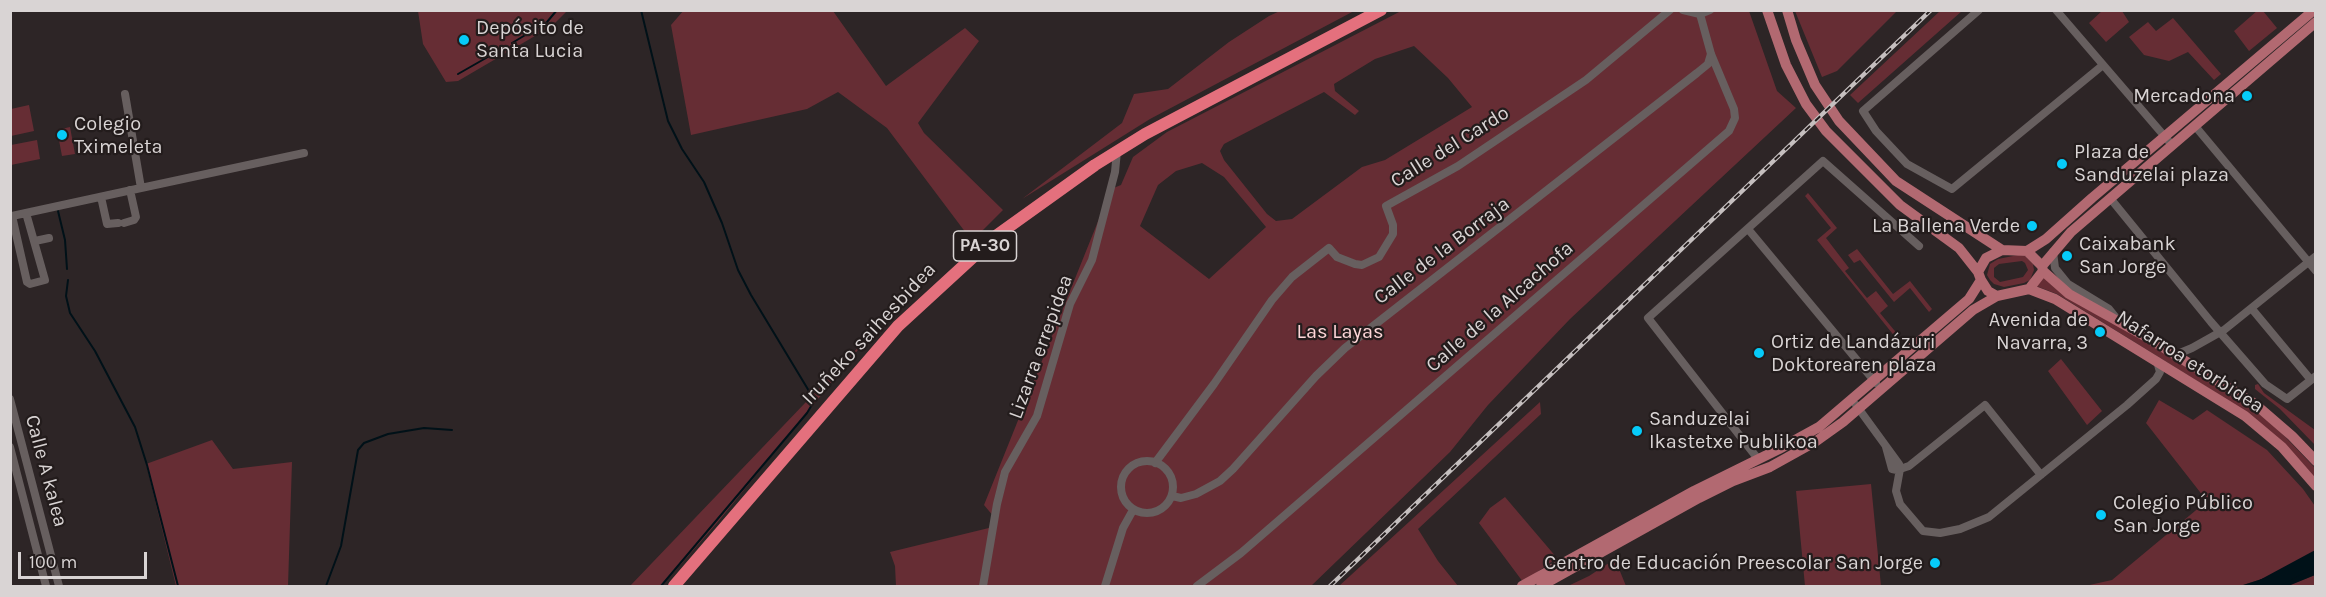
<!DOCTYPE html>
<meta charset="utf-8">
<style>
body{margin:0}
#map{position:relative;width:2326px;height:597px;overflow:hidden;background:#2d2526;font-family:Karla,sans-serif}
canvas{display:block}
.frame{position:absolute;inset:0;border:12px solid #d9d4d4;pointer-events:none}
.scale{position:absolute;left:18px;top:552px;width:129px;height:27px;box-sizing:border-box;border:3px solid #d9d4d4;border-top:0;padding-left:8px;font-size:18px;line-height:21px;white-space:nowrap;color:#d9d4d4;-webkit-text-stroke:4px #231c1c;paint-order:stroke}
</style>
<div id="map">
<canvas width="2326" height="597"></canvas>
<div class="frame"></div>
<div class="scale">100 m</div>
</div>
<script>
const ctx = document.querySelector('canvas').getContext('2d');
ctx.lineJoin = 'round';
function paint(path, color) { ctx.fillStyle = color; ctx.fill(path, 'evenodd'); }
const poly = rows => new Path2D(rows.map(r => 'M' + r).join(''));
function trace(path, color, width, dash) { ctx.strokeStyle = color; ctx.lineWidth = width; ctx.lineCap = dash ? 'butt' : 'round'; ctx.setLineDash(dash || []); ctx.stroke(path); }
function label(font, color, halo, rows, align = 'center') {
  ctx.font = font + ' Karla,sans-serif'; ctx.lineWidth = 4.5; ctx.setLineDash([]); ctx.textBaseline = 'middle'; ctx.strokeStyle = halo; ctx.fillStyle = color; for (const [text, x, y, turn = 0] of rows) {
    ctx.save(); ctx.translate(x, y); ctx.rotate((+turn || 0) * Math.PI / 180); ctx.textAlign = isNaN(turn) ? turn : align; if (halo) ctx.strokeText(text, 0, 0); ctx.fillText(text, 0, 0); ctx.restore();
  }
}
paint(poly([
 [684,10,833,11,886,86,965,28,979,41,918,123,924,133,1003,210,972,241,887,128,838,92,807,109,691,135,671,25],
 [1282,10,1354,11,1150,119,1022,199,1122,123,1134,94,1168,89,1229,42,1269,16],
 [2103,10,2122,11,2129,22,2106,42,2089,23],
 [2258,10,2263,11,2277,28,2249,51,2234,31],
 [418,11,418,10,567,11,552,26,458,81,446,82,423,44],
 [1401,11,1749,11,1777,91,1796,108,1570,319,1488,405,1450,452,1311,586,896,586,895,566,890,552,993,527,994,517,984,505,1111,189,1121,185,1133,157,1167,132],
 [1414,46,1448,78,1472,107,1385,160,1362,167,1292,219,1276,221,1267,214,1224,160,1220,151,1224,144,1324,92,1355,115,1359,111,1335,91,1334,84,1375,59],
 [1202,163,1224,177,1266,227,1209,279,1140,226,1158,185,1176,171],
 [1795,11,1795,10,1897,11,1837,71,1822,77],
 [1940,11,1962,11,1858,103,1850,95],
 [2173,18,2221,74,2214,80,2188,52,2169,61,2144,55,2129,37,2148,22,2156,31],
 [29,105,34,131,11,136,11,109],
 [70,127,75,154,62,156,57,130],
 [37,140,40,159,11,165,11,145],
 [1808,193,1837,228,1826,238,1849,268,1845,271,1867,298,1876,291,1888,306,1880,313,1899,336,1896,338,1817,240,1831,228,1805,196],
 [1857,249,1893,294,1910,281,1932,309,1929,312,1910,288,1894,302,1860,260,1854,263,1848,255],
 [2018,255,2025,256,2033,264,2034,270,2030,280,2024,283,2004,287,1994,284,1990,280,1987,275,1990,264,1998,259],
 [2022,261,2025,263,2028,270,2023,277,2000,282,1994,277,1994,268,1999,264],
 [2044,274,2271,422,2315,468,2315,478,2215,392,2057,294,2036,286],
 [871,334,717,523,662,586,630,586],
 [2061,359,2102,411,2087,425,2048,371],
 [2258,384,2264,393,2315,430,2315,445,2280,409,2255,389,2255,385],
 [2159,400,2193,420,2207,410,2267,450,2303,489,2315,506,2315,562,2240,586,2085,586,2112,580,2207,501,2146,423],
 [1540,402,1541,414,1418,529,1438,561,1458,586,1396,586,1394,585,1391,586,1339,586],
 [212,440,233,469,292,462,288,586,176,586,146,464],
 [1871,484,1881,586,1805,586,1796,491],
 [1505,497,1557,558,1523,582,1479,523,1490,508],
 [1615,559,1626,586,1568,586,1589,576],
 [2315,575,2315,586,2288,586]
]), '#662d34');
paint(poly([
 [2315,562,2315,575,2288,586,2240,586]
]), '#001118');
trace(poly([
 [641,10,668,121,682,149,704,182,722,223,738,270,751,295,812,396,813,403,807,413,661,586],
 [512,43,547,22,557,10],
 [458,74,493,54],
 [58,211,65,240,67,269],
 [68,280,66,296,70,313,95,351,135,427,147,465,178,586],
 [326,586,341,546,358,450,364,443,388,434,424,428,452,430]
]), '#001118', 2);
trace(poly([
 [2264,586,2316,558]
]), '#001118', 15);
trace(poly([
 [1683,10,1700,14,1710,10],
 [1979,10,1863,111,1876,131,1907,164,1952,189,2103,65],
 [2056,10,2172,145],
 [2195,126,2316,271],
 [141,188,304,153],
 [101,197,107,224,118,223],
 [2110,198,2211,322,2265,384,2287,399,2316,376],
 [10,216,12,216,27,282,30,284,45,280,26,213],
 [12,216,141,188,125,94],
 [124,223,134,220,136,217,130,190],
 [1748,229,1876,383],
 [35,241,49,238],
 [2053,252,2055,268,2068,284,2109,309,2117,319],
 [2252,309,2311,380],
 [2175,355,2192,348,2224,330,2316,256],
 [10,399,59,586],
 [1856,405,1899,464,1900,469,1896,491,1900,504,1923,531,1940,533,1960,529,1989,517,2127,405,2156,379,2160,372,2157,361],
 [10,447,46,586],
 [1886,447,1892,469,1897,470,1909,466,1985,405,2041,475],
 [1758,459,1648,318,1823,161,1919,246],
 '1121 487a26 26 0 1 1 52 0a26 26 0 1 1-52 0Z',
 [1155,463,1214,384,1272,300,1292,277,1329,248,1337,257,1355,264,1362,265,1379,257,1393,234,1393,225,1386,206,1458,166,1586,80,1670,10],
 [1172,496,1181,498,1196,494,1220,481,1233,469,1316,376,1345,348,1697,73,1708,64,1711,54],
 [983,586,997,504,1005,472,1037,416,1070,304,1092,260,1115,172,1117,151],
 [1105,586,1123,528,1133,510],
 [1197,586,1241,553,1729,131,1735,118,1734,109,1711,54,1700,14]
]), '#675f5f', 8);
trace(poly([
 [1767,10,1786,65,1806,104,1826,131,1900,205,1959,248,1978,272],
 [1787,10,1796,40,1815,85,1839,121,1896,181,2002,250],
 [2027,251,2046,239,2092,198,2314,10],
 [2042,266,2071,232,2316,22],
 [2043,271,2029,289,1997,296,1988,291,1981,280,1978,272,1986,258,2002,250,2027,251,2042,266,2043,271,2069,294,2148,338,2255,404,2292,436,2316,461],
 [2029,289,2055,299,2245,416,2282,447,2316,486],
 [1522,586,1694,491,1779,449,1819,427,1969,299,1981,280],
 [1541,586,1699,498,1733,481,1770,467,1815,442,1843,422,1973,310,1997,296]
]), '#b26971', 10);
trace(poly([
 [674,586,898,326,996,236,1095,165,1145,134,1381,10]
]), '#e4707d', 12);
const rail = poly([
 [1330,586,1931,10]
]);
trace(rail, '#c5bfbf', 4.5);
trace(rail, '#231c1c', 2, [7]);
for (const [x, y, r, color] of [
 [464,40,6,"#06cbf9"],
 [2247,96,6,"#06cbf9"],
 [62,135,6,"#06cbf9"],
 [2062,164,6,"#06cbf9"],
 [2032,226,6,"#06cbf9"],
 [2067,256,6,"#06cbf9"],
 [2100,332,6,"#06cbf9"],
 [1759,353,6,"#06cbf9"],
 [1637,431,6,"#06cbf9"],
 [2101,515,6,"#06cbf9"],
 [1935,563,6,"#06cbf9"]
]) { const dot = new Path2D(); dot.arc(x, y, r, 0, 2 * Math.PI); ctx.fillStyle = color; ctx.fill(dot); trace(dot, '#231c1c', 2); }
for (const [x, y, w] of [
 [985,246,63]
]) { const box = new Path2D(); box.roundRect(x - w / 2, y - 15, w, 30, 4.5); ctx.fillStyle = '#231c1c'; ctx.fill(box); trace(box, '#d9d4d4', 1.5); }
label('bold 18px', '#d9d4d4', null, [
 ["PA-30",985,246]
]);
label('20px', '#d9d4d4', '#231c1c', [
 ["Depósito de",476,28],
 ["Santa Lucia",476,51],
 ["Mercadona",2235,96,"right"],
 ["Colegio",74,124],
 ["Tximeleta",74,147],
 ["Plaza de",2074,152],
 ["Sanduzelai plaza",2074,175],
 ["La Ballena Verde",2020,226,"right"],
 ["Caixabank",2079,244],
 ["San Jorge",2079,267],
 ["Avenida de",2088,320,"right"],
 ["Navarra, 3",2088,343,"right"],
 ["Ortiz de Landázuri",1771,342],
 ["Doktorearen plaza",1771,365],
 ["Sanduzelai",1649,419],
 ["Ikastetxe Publikoa",1649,442],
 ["Colegio Público",2113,503],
 ["San Jorge",2113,526],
 ["Centro de Educación Preescolar San Jorge",1923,563,"right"]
], 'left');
label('20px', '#d9d4d4', '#231c1c', [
 ["Calle del Cardo",1450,147,-32],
 ["Calle de la Borraja",1442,251,-37],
 ["Calle de la Alcachofa",1500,307,-41],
 ["Iruñeko saihesbidea",869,334,-47],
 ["Lizarra errepidea",1041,347,-70],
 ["Nafarroa etorbidea",2190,362,33],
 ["Calle A kalea",46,471,75]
]);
label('20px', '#fed6d8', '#231c1c', [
 ["Las Layas",1340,332]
]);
</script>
